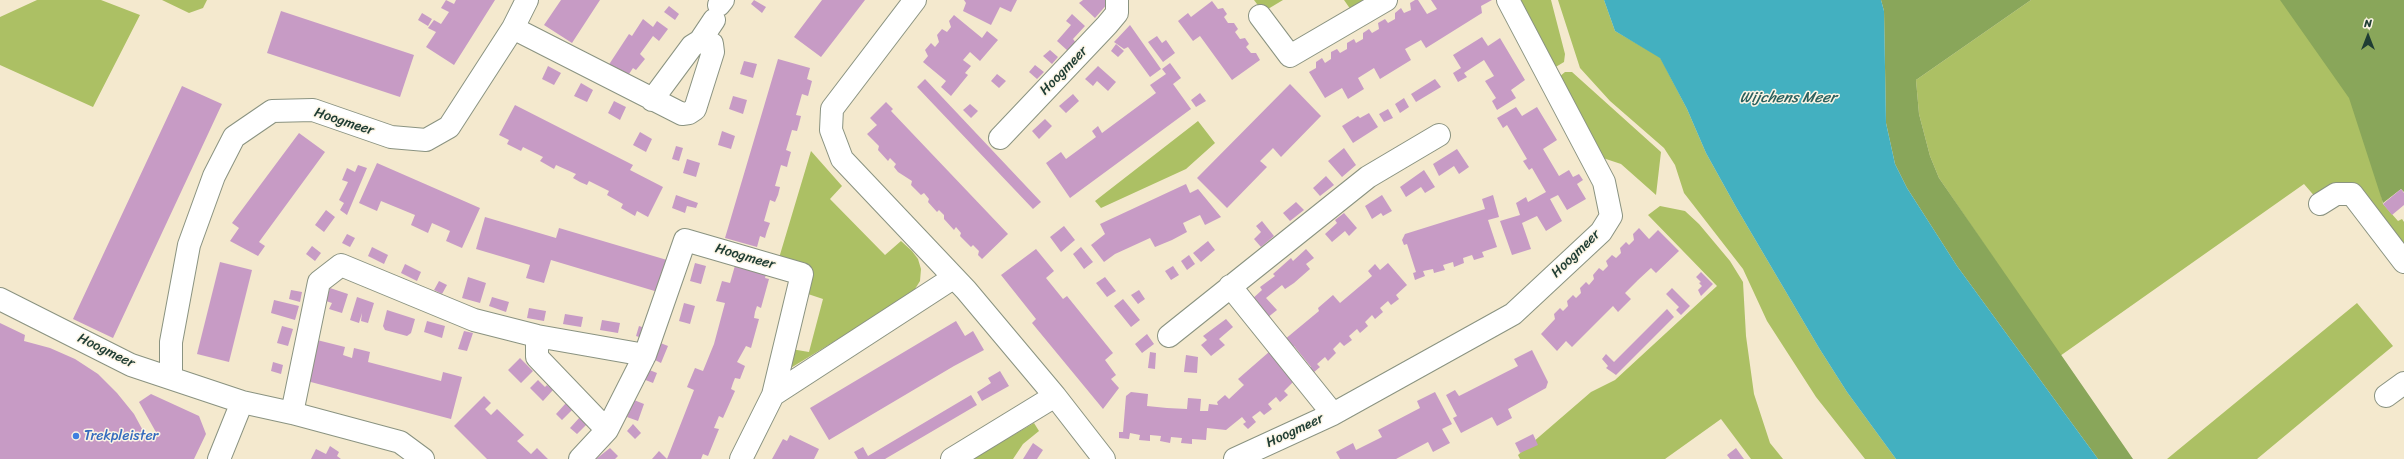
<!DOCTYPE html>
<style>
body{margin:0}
#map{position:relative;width:2404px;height:459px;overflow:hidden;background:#f4e9ce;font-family:Sriracha,sans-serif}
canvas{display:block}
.north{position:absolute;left:2348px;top:16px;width:40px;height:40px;-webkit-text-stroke:3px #fcf5e5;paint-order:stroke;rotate:0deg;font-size:11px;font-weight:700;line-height:16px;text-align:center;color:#1f3d34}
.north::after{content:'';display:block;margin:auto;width:14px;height:18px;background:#1f3d34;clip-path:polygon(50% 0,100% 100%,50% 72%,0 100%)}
</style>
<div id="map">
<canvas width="2404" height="459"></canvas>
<div class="north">N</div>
</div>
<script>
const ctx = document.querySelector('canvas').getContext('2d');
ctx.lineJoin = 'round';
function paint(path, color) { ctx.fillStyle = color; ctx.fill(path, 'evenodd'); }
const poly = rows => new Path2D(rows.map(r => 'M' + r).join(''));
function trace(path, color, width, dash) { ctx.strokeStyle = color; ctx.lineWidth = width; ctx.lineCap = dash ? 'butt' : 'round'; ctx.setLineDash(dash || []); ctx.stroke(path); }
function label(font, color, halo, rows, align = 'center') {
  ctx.font = font + ' Sriracha,sans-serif'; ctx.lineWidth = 3; ctx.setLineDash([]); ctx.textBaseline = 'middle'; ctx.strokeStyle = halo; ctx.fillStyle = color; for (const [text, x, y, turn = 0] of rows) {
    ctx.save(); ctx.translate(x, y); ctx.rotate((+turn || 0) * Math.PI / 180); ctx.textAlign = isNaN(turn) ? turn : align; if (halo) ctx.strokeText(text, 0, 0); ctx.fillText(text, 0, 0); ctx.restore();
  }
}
paint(poly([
 [37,0,101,0,140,15,93,107,0,65,0,17],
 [162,0,207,0,203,8,189,13],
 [1254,0,1283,0,1263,12],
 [1344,0,1371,0,1351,10],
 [1518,0,1551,0,1565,54,1564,62,1554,68],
 [1558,0,1604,0,1615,31,1660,57,1687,109,1706,153,1736,207,1819,348,1847,392,1896,459,1865,459,1816,397,1767,321,1743,269,1684,193,1675,165,1664,148,1610,101,1580,68],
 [2031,0,2404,0,2404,170,2380,190,2383,204,2398,221,2402,219,2404,222,2404,249,2360,192,2317,199,2304,184,2060,356,1939,178,1930,156,1919,114,1916,80],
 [1565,72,1572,72,1661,152,1656,195,1621,164,1600,157,1559,77],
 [1198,121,1215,143,1186,169,1101,208,1095,201],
 [811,151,842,186,830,199,885,255,901,241,912,251,918,259,921,269,920,281,915,289,901,301,784,372,791,349,809,352,823,299,805,293,779,258],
 [1660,206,1685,211,1699,224,1730,261,1743,282,1746,336,1754,394,1770,443,1783,459,1751,459,1721,419,1665,459,1520,459,1518,455,1591,392,1615,380,1717,286,1648,215],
 [2357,303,2393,346,2257,459,2167,459],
 [1034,423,1039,431,1023,444,1013,459,972,459]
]), '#acc064');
paint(poly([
 [1881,0,2031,0,1916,80,1919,114,1930,156,1939,178,2133,459,2098,459,1957,266,1907,188,1895,164,1886,123,1884,11],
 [2280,0,2404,0,2404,192,2401,189,2383,203,2349,98]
]), '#89a65a');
paint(poly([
 [1604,0,1881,0,1884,11,1886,123,1895,164,1907,188,1957,266,2098,459,1896,459,1847,392,1819,348,1736,207,1706,153,1687,109,1660,58,1615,31]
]), '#43b0c0');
paint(poly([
 [446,0,454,4,456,0,495,0,454,65,426,47,436,32,428,28,434,20,441,24,449,12,441,8],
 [561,0,600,0,572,43,544,25],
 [754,0,766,7,762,13,751,4],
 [822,0,865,0,821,57,794,37],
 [964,0,1017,0,1011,12,1000,7,991,25,963,11,966,3],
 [1083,0,1107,0,1109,2,1095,18,1079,3],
 [1415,0,1418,0,1427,14,1437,9,1431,0,1492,0,1481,6,1482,13,1426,48,1421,40,1405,49,1411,60,1380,79,1374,68,1358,78,1364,89,1348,99,1342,88,1325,98,1309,72,1316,68,1316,62,1322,58,1325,63,1331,59,1331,52,1337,49,1340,53,1347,49,1347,43,1354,39,1356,43,1363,39,1363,33,1369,29,1372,33,1379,29,1378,23,1385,19,1388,23,1395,19,1395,13,1401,8,1404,13,1411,10,1410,3],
 [1212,1,1218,9,1223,8,1227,14,1224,17,1228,23,1234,23,1238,29,1235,32,1240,39,1245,38,1249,44,1246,47,1251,53,1256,53,1260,60,1232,80,1200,36,1193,41,1178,21,1188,13,1191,17],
 [669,6,679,14,675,20,664,12],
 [281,11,414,55,400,97,267,53],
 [422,13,432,19,428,26,418,20],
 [1072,14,1085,26,1073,39,1076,43,1068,51,1057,41,1071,25,1066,21],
 [954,15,982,38,987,31,998,40,980,61,970,52,963,60,971,66,965,73,968,75,951,96,941,87,946,81,923,62,928,56,925,50,931,43,935,47,939,42,937,35,942,29,947,32,951,27,949,21],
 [643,19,653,27,657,21,668,29,659,41,653,36,640,54,645,59,636,70,633,68,627,77,608,66,629,34,632,36],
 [1130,25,1161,69,1150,77,1128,47,1124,49,1114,42],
 [1157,36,1162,43,1166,40,1175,53,1163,62,1148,42],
 [1482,37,1488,46,1500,38,1525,80,1511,90,1516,98,1497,110,1492,101,1496,98,1485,81,1494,76,1484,60,1464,73,1467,77,1458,82,1453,73,1461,68,1453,55],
 [1116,44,1124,51,1118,57,1111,51],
 [1050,50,1058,57,1052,64,1043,56],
 [778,59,810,68,807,79,812,81,808,96,802,94,796,115,801,116,799,124,797,131,792,130,786,150,791,152,789,159,787,167,781,165,775,186,780,187,778,195,775,202,770,200,764,221,770,223,767,231,765,238,760,236,757,247,725,238],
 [744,61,757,64,753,78,740,74],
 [1170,63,1181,78,1173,84,1191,109,1070,198,1046,163,1061,152,1066,159,1096,137,1092,131,1098,126,1102,133,1156,93,1150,85,1166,74,1162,69],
 [1035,65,1044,72,1037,79,1029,72],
 [548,66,561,73,554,85,542,79],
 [1098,66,1116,82,1108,91,1097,81,1093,86,1085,79],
 [997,74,1006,81,999,88,991,81],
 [925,79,1041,202,1033,209,917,87],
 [1435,79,1441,87,1416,102,1411,94],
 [581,83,593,90,587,102,574,96],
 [1290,84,1321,116,1281,157,1273,148,1260,161,1267,167,1227,208,1197,178],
 [182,86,222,104,113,338,73,319],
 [1200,93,1206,101,1196,107,1191,100],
 [1073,94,1079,101,1066,113,1059,106],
 [733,96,747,100,743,114,729,109],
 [1404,98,1409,107,1400,113,1395,104],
 [614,101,626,107,620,120,608,113],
 [886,102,893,109,891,111,1008,234,982,259,978,255,979,251,973,245,971,247,960,236,961,233,956,227,954,230,944,219,944,215,939,210,937,212,928,202,929,199,924,193,921,195,911,185,912,181,898,172,894,167,896,164,890,158,888,161,878,150,879,146,867,134,877,125,870,118],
 [970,104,978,111,971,118,963,110],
 [515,105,633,165,630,170,663,187,648,217,637,211,635,216,621,208,623,204,607,195,609,191,589,181,587,185,580,182,573,178,576,174,556,165,554,169,540,161,543,157,523,147,521,151,507,144,509,140,499,135],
 [1516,107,1522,116,1537,107,1557,140,1543,149,1559,176,1569,170,1573,177,1579,174,1583,180,1577,184,1586,199,1567,210,1558,195,1550,199,1562,221,1546,231,1537,216,1522,223,1531,249,1512,255,1500,221,1520,215,1516,203,1526,197,1528,202,1546,192,1532,168,1529,170,1523,161,1527,159,1507,125,1503,128,1497,118],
 [1388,109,1393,118,1384,122,1379,114],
 [1369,113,1378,127,1353,143,1342,126,1358,116,1360,118],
 [1045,119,1052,126,1039,139,1032,131],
 [722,131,735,136,731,149,718,145],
 [640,132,652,139,646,152,633,145],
 [299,133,325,152,259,242,265,246,258,256,230,241,239,228,232,223],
 [676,146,683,148,679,161,672,159],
 [1344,148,1356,165,1342,177,1328,161],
 [1457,149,1469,167,1459,174,1454,166,1439,176,1433,164],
 [687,159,700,163,696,177,683,173],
 [377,163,480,208,462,248,446,241,450,231,432,223,428,233,411,225,415,215,381,201,377,211,359,203],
 [358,165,367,168,347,215,340,210,344,203,339,200,348,182,342,180,347,168,355,172],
 [1424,170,1435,187,1425,193,1421,187,1406,197,1400,187],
 [1326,176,1334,185,1320,196,1313,188],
 [1186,184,1190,193,1198,189,1221,217,1205,225,1200,215,1183,223,1187,232,1172,240,1155,247,1150,238,1115,254,1104,262,1091,245,1105,234,1100,224],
 [2401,189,2404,193,2404,205,2392,215,2383,204],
 [676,195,698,203,696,208,687,206,685,213,672,208],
 [1382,195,1392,211,1383,216,1381,213,1372,219,1365,206],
 [1493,195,1499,217,1488,220,1497,247,1482,252,1484,257,1474,260,1472,255,1463,258,1464,263,1454,267,1453,262,1443,265,1445,270,1434,273,1433,269,1423,271,1425,276,1415,280,1413,273,1416,272,1407,244,1404,245,1402,240,1405,234,1485,209,1482,199],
 [1296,202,1304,210,1290,221,1283,213],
 [326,210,335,217,324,232,315,225],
 [1344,213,1357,228,1349,236,1345,231,1332,242,1325,234,1337,223,1335,220],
 [485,217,556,238,559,228,667,260,658,292,551,260,544,283,526,278,530,265,476,249],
 [1262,221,1274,236,1261,247,1254,239,1261,232,1256,226],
 [1064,226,1075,240,1061,252,1050,237],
 [1639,228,1649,239,1658,230,1679,251,1656,273,1651,268,1638,280,1625,293,1631,299,1618,312,1613,306,1572,347,1566,341,1557,351,1541,334,1555,319,1554,314,1560,308,1563,311,1568,306,1567,301,1573,295,1576,298,1581,293,1580,288,1586,282,1589,285,1594,279,1593,275,1599,268,1603,271,1608,266,1606,261,1612,255,1616,258,1621,253,1620,248,1626,242,1629,245,1634,240,1633,234],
 [347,234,355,238,350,247,342,243],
 [1208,241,1215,250,1201,262,1193,253],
 [312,246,321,253,315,261,306,254],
 [372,247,388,255,384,264,368,256],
 [1081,247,1093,262,1084,269,1073,254],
 [1036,249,1054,271,1046,278,1063,299,1067,296,1113,353,1105,360,1116,375,1111,379,1119,388,1103,409,1032,323,1036,319,1001,275],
 [1306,249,1314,258,1306,264,1310,269,1294,283,1285,289,1282,285,1266,298,1277,310,1267,318,1251,300,1262,290,1260,287,1275,276,1273,274,1291,258,1293,261],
 [1189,255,1195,264,1187,270,1181,261],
 [220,262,252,270,229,362,197,354],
 [736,262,767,271,765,278,769,279,761,308,757,306,755,312,754,318,759,319,751,348,746,346,737,362,745,366,740,379,735,378,733,383,731,389,735,391,723,418,719,416,714,428,719,429,708,456,703,454,701,459,652,459,659,451,667,459,694,390,687,387,695,368,703,371,714,344,725,303,716,301,722,281,730,283],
 [695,263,706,266,701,284,690,281],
 [1388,263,1407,285,1396,295,1399,299,1391,305,1388,301,1380,308,1383,312,1375,319,1372,315,1365,322,1368,326,1360,333,1357,329,1349,336,1352,340,1344,346,1340,342,1333,349,1336,353,1328,361,1325,357,1317,364,1320,367,1313,373,1309,369,1311,367,1294,346,1291,349,1284,340,1319,311,1318,308,1333,295,1340,303,1372,276,1368,271,1375,264,1380,270],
 [405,264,421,272,417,281,401,273],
 [1173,266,1179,275,1171,280,1165,271],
 [1701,272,1713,284,1701,296,1698,290,1702,286,1699,283,1701,282,1696,277],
 [468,277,486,283,480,303,462,298],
 [1105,277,1116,291,1107,297,1096,283],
 [439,281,447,285,442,294,434,290],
 [330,288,348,294,342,313,329,309,332,303,326,301],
 [1672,288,1690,306,1681,315,1676,310,1679,307,1666,294],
 [291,290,302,292,300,302,289,299],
 [1139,290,1145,299,1138,304,1131,295],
 [357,297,374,303,368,323,361,321,362,313,359,323,350,320],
 [492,297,509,302,506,312,489,306],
 [1123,299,1140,320,1131,327,1114,306],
 [274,300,299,306,295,320,271,313],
 [684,303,695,306,690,324,679,321],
 [529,308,546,311,544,321,527,318],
 [1667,309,1674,317,1616,375,1606,368,1608,366,1602,359,1606,354,1614,362],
 [387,310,415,319,411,333,407,336,385,330,383,326],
 [565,314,583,317,581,327,563,324],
 [1226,319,1233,327,1219,339,1225,345,1211,356,1201,345,1207,340,1203,336],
 [602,320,620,323,618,333,600,330],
 [427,321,445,326,442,338,424,332],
 [956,321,965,336,973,331,984,350,954,366,829,440,810,408],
 [0,323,25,335,24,341,50,348,75,359,98,374,117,393,134,414,147,438,157,434,139,402,151,394,199,416,206,434,194,459,0,459],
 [282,326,293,329,288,346,277,343],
 [639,326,648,329,645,339,636,336],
 [464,331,473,333,467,351,458,349],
 [1147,334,1154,344,1142,353,1135,344],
 [317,340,345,347,343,355,352,358,354,348,370,352,368,362,441,381,443,372,462,377,451,419,307,381],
 [658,342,668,346,661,363,651,358],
 [1532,350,1548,382,1546,388,1508,409,1512,418,1497,426,1492,417,1461,433,1453,418,1457,416,1446,395,1455,390,1459,396,1467,392,1518,366,1514,359],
 [1150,352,1156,353,1155,369,1148,368],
 [1269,352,1294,381,1284,391,1288,395,1280,402,1276,397,1268,404,1272,409,1264,415,1260,411,1252,417,1256,422,1248,429,1243,424,1246,422,1242,417,1226,430,1207,428,1206,440,1192,439,1192,444,1181,443,1182,438,1171,437,1170,443,1160,441,1161,436,1150,435,1150,441,1139,440,1140,435,1130,433,1129,439,1119,438,1119,432,1123,432,1126,396,1131,392,1148,394,1147,406,1167,408,1187,409,1188,398,1201,399,1200,411,1208,411,1209,404,1218,405,1217,402,1225,395,1229,399,1244,385,1238,379],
 [1186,355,1198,357,1197,373,1184,372],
 [520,358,533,371,521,383,508,370],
 [273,362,283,365,281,374,271,371],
 [647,369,657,373,653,383,643,379],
 [1000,371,1009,386,982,401,977,392,991,383,988,378],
 [538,380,545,387,547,385,553,390,543,401,530,388],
 [1435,392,1452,424,1442,429,1450,443,1433,452,1428,442,1396,459,1340,459,1336,452,1353,443,1356,450,1382,437,1378,430,1420,408,1417,401],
 [971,395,977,405,885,459,858,459,854,452,863,447,868,456],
 [484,396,491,403,485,409,491,415,497,409,524,435,517,441,531,454,537,448,548,459,487,459,454,426],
 [634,400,644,404,638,421,627,417],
 [566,403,573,409,562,420,556,414],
 [580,417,587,424,577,434,570,428],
 [633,424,641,433,635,439,627,431],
 [1533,434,1538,445,1520,453,1515,443],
 [790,435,819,449,814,459,772,459,783,439,787,441],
 [1033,443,1043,450,1037,459,1023,459],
 [330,446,339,452,337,456,341,459,311,459,316,449,326,454],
 [610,448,618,456,615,459,596,459],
 [1736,448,1741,455,1744,459,1730,459,1727,455]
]), '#c79bc5');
const minor = poly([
 [915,0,832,109,831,130,842,159,966,290,1055,396,1104,459],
 [719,5,723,0],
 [1260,16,1290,56,1386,0],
 [513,28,682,114,689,113,695,109,713,52,712,44,700,41,714,20],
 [652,100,692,46,700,41],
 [1000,138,1107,25,1117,13,1117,0],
 [2320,204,2336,194,2352,194,2404,262],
 [1230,286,1333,414],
 [0,299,131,365,242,402,292,413,400,442,423,459],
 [537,336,537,357,607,430],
 [1169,336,1368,177,1439,135],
 [171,378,171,342,189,245,214,176,234,137,272,111,313,110,391,137,426,140,449,127,513,28,527,0],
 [2386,396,2404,383],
 [292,413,319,282,341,265,474,320,537,336,645,355],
 [219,459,242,402],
 [580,459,607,430,645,355,685,240,802,274,773,395],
 [741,459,773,395,953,278],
 [952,459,1055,396],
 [1235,459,1333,414,1513,314,1601,232,1611,216,1604,182,1508,0]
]);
trace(minor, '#8a9381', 24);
trace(minor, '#fff', 22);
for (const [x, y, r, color] of [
 [76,436,4,"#3f7fe0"]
]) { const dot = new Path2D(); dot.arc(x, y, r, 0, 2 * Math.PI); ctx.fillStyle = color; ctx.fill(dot); trace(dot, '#fcf5e5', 1.5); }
label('14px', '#1f3d34', '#fcf5e5', [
 ["Hoogmeer",1064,71,-46],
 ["Hoogmeer",344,122,18],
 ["Hoogmeer",1576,254,-44],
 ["Hoogmeer",745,257,16],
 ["Hoogmeer",106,351,26],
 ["Hoogmeer",1295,431,-25]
]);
label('14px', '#366cbe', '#fcf5e5', [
 ["Trekpleister",84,436]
], 'left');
label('italic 15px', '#2a605e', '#fcf5e5', [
 ["Wijchens Meer",1788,98]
]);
</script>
